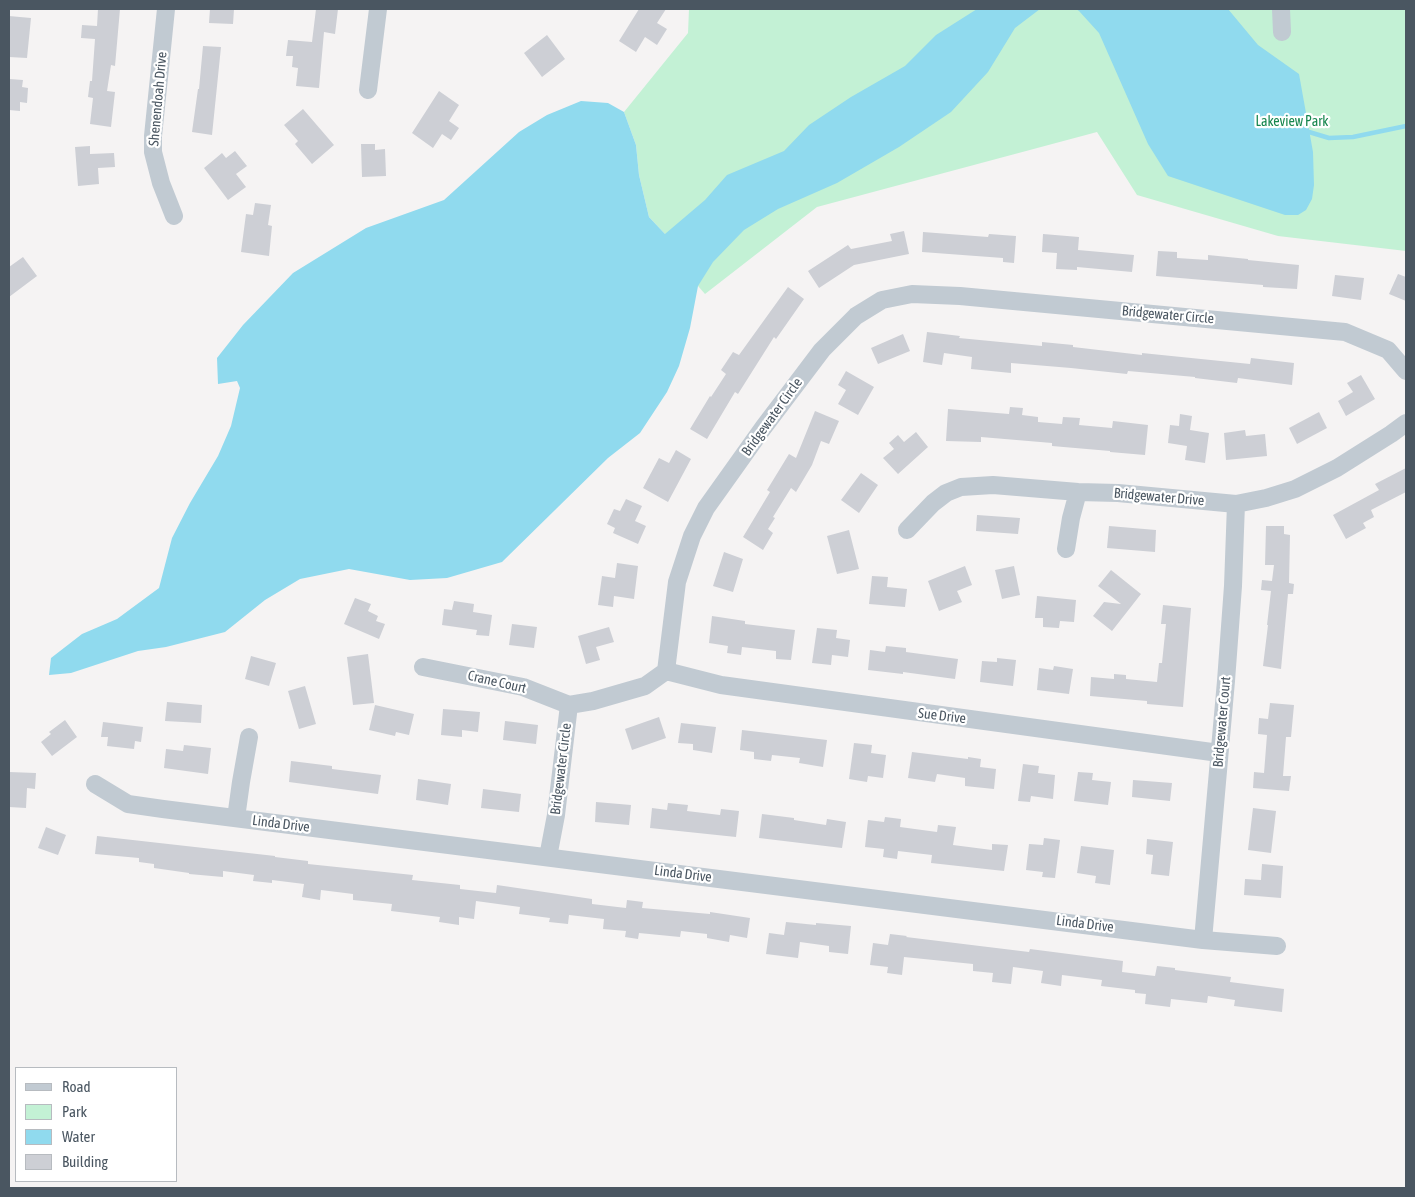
<!DOCTYPE html>
<style>
body{margin:0}
#map{position:relative;width:1415px;height:1197px;overflow:hidden;background:#f5f3f3;font-family:"Asap Condensed",sans-serif}
canvas{display:block}
.frame{position:absolute;inset:0;border:10px solid #4a5661;pointer-events:none}
.legend{position:absolute;left:15px;top:1067px;width:162px;height:115px;box-sizing:border-box;background:#fff;border:1px solid #b7bbc0;margin:0;padding:6px 9px;list-style:none;font-size:15px;color:#4a5661}
.legend li{display:flex;align-items:center;gap:10px;height:25px}
.legend b{width:25px;border:1px solid #b7bbc0}
</style>
<div id="map">
<canvas width="1415" height="1197"></canvas>
<div class="frame"></div>
<ul class="legend">
<li><b style="height:6px;background:#c1cad2"></b>Road</li>
<li><b style="height:14px;background:#c3f1d5"></b>Park</li>
<li><b style="height:14px;background:#90daee"></b>Water</li>
<li><b style="height:14px;background:#cdcfd5"></b>Building</li>
</ul>
</div>
<script>
const ctx = document.querySelector('canvas').getContext('2d');
ctx.lineJoin = 'round';
function paint(path, color) { ctx.fillStyle = color; ctx.fill(path, 'evenodd'); }
const poly = rows => new Path2D(rows.map(r => 'M' + r).join(''));
function trace(path, color, width, dash) { ctx.strokeStyle = color; ctx.lineWidth = width; ctx.lineCap = dash ? 'butt' : 'round'; ctx.setLineDash(dash || []); ctx.stroke(path); }
function label(font, color, halo, rows, align = 'center') {
  ctx.font = font + ' "Asap Condensed",sans-serif'; ctx.lineWidth = 4.5; ctx.setLineDash([]); ctx.textBaseline = 'middle'; ctx.strokeStyle = halo; ctx.fillStyle = color; for (const [text, x, y, turn = 0] of rows) {
    ctx.save(); ctx.translate(x, y); ctx.rotate((+turn || 0) * Math.PI / 180); ctx.textAlign = isNaN(turn) ? turn : align; if (halo) ctx.strokeText(text, 0, 0); ctx.fillText(text, 0, 0); ctx.restore();
  }
}
paint(poly([
 [689,9,1406,9,1406,251,1278,236,1137,195,1097,132,817,207,705,294,698,286,665,234,649,217,639,175,636,145,624,112,688,33]
]), '#c3f1d5');
paint(poly([
 [977,9,1040,9,1015,28,988,72,951,112,899,147,837,183,778,209,744,230,713,262,698,286,690,328,679,366,667,392,640,433,608,458,502,562,447,578,410,580,349,569,300,579,265,600,225,632,166,647,138,651,71,673,49,675,51,658,82,634,117,619,159,588,172,538,190,503,218,456,231,426,240,388,237,381,218,384,217,358,243,325,293,273,366,228,444,200,519,132,547,115,581,101,608,103,624,112,636,145,639,175,649,217,665,234,705,200,727,175,784,151,809,125,851,97,905,66,936,35],
 [1076,9,1228,9,1258,45,1299,74,1313,152,1314,185,1312,199,1306,210,1298,215,1285,215,1168,176,1148,144,1099,33,1079,11]
]), '#90daee');
trace(poly([
 [1309,132,1329,138,1353,137,1406,126]
]), '#90daee', 4.5);
paint(poly([
 [98,9,120,9,115,66,111,65,107,91,115,92,111,127,90,124,93,98,88,97,90,81,92,81,95,39,81,38,82,25,97,26],
 [210,9,234,9,233,24,209,23],
 [316,9,338,9,335,34,324,32,319,88,296,86,298,68,292,67,293,56,286,56,288,40,312,42],
 [639,9,666,9,657,23,667,29,657,45,645,37,636,52,619,41],
 [9,16,31,18,27,58,9,57],
 [547,35,565,59,542,77,524,53],
 [203,46,221,47,212,135,192,132,198,89,199,89],
 [9,79,23,80,22,87,28,88,27,103,20,102,20,111,9,110],
 [439,91,459,105,449,121,459,128,451,140,442,134,433,148,412,133],
 [303,109,334,145,312,164,295,144,298,141,284,125],
 [361,144,375,144,375,150,385,149,386,176,362,177],
 [90,146,90,154,114,153,115,167,98,168,99,184,78,186,75,147],
 [235,151,247,166,236,174,246,187,228,200,204,168,222,153,226,158],
 [255,203,271,205,268,225,272,226,269,256,241,252,246,214,253,215],
 [904,231,909,254,854,265,819,288,808,271,848,245,851,249,892,241,890,234],
 [923,232,988,237,989,234,1016,236,1014,263,1003,262,1003,258,922,252],
 [1043,234,1079,237,1078,250,1134,255,1132,272,1077,267,1077,270,1056,269,1057,253,1042,252],
 [1158,251,1177,252,1177,258,1208,260,1208,255,1248,259,1248,260,1299,265,1297,289,1263,287,1263,285,1156,276],
 [23,257,37,276,9,297,9,267],
 [1398,274,1406,277,1406,301,1389,294],
 [1335,275,1364,278,1361,300,1332,296],
 [788,287,804,299,776,339,774,337,738,394,735,392,707,439,690,429,710,396,711,397,726,374,721,370,733,352,739,355],
 [927,332,960,336,959,338,1042,346,1042,342,1073,345,1073,347,1142,355,1142,353,1250,364,1251,358,1294,363,1292,385,1238,378,1237,383,1195,378,1195,377,1128,371,1127,374,1071,368,1011,363,1011,373,971,369,972,357,944,353,942,365,923,362],
 [903,334,910,351,878,364,871,348],
 [846,371,874,387,858,415,838,404,846,390,838,385],
 [1361,375,1375,399,1346,416,1338,401,1353,392,1347,383],
 [1010,407,1023,408,1022,415,1038,417,1038,422,1062,424,1063,417,1080,418,1079,425,1112,428,1113,421,1148,425,1145,455,1110,452,1110,451,1052,446,1052,443,981,437,981,442,946,441,948,409,1009,414],
 [815,411,839,421,829,444,821,441,812,465,796,492,791,488,773,517,775,518,768,529,773,533,763,550,743,537,770,492,767,490,789,454,796,458],
 [1319,412,1327,428,1297,444,1289,428],
 [1180,414,1192,416,1190,430,1209,433,1205,463,1185,460,1187,446,1168,443,1170,425,1179,426],
 [1245,430,1246,436,1265,434,1267,456,1226,460,1224,433],
 [916,432,928,447,898,474,883,458,894,449,889,443,898,435,904,442],
 [676,450,691,459,668,502,643,488,659,458,669,463],
 [1406,468,1406,492,1371,510,1374,517,1363,523,1366,528,1346,539,1333,515,1379,490,1375,484],
 [861,473,878,485,859,513,841,500],
 [626,499,642,506,635,521,646,526,638,544,613,533,615,528,607,524,614,509,620,511],
 [977,515,1020,518,1018,534,976,531],
 [1109,526,1156,530,1155,552,1107,548],
 [1266,526,1284,526,1284,534,1290,535,1289,583,1294,584,1293,594,1288,594,1281,669,1263,666,1268,625,1267,625,1271,591,1261,590,1262,580,1272,581,1274,565,1265,565],
 [849,530,859,569,837,574,827,536],
 [724,552,743,559,733,592,713,586],
 [617,563,638,566,634,599,614,596,613,607,598,605,602,576,615,578],
 [965,566,972,585,957,591,962,602,939,611,928,581],
 [1014,566,1020,595,1002,599,995,570],
 [1111,570,1141,594,1112,631,1093,616,1104,602,1121,604,1098,586],
 [872,576,888,577,887,587,907,589,905,607,869,604],
 [1037,596,1076,600,1074,622,1060,621,1059,628,1043,627,1043,618,1035,618],
 [355,598,371,604,368,611,378,616,376,621,385,624,379,639,344,624],
 [454,601,474,604,473,612,492,615,489,636,476,635,477,630,442,625,444,609,452,610],
 [1163,605,1191,608,1183,707,1147,704,1147,701,1090,696,1091,677,1114,679,1114,674,1126,675,1126,679,1157,682,1159,663,1162,663,1166,624,1161,624],
 [712,616,745,621,745,624,795,630,791,660,776,659,776,651,742,647,741,655,727,653,728,646,709,643],
 [512,624,537,627,534,648,509,645],
 [609,627,614,642,596,647,600,660,586,664,578,636],
 [817,628,837,630,836,638,850,640,848,657,832,655,831,665,812,663],
 [886,646,906,648,906,652,958,659,955,679,903,672,903,674,868,670,870,650,885,652],
 [368,654,374,703,353,705,347,657],
 [251,656,276,663,269,686,245,679],
 [997,658,1016,660,1013,686,980,682,982,661,997,662],
 [1054,666,1073,669,1069,694,1037,690,1039,668,1053,670],
 [305,686,316,724,299,729,288,691],
 [167,702,202,705,201,723,165,721],
 [1270,703,1294,705,1291,737,1286,737,1283,776,1291,776,1289,791,1253,788,1254,772,1264,773,1267,735,1258,734,1259,718,1268,719],
 [375,705,414,714,409,735,396,732,395,736,369,730],
 [443,709,480,712,478,732,462,730,462,737,441,735],
 [659,717,666,738,632,750,625,729],
 [65,720,77,737,52,756,41,742,51,734,49,732],
 [505,721,538,725,536,744,503,740],
 [103,722,143,727,141,742,135,741,134,749,107,746,108,737,101,737],
 [681,723,716,727,712,753,693,750,693,744,678,743],
 [742,730,827,740,823,767,799,763,800,758,772,755,771,761,754,759,754,752,740,750],
 [854,743,872,745,871,753,886,755,883,778,868,776,867,782,849,779],
 [184,745,211,748,208,774,164,768,166,749,183,751],
 [912,752,968,759,968,757,981,759,980,767,996,769,994,789,965,786,965,778,937,774,935,782,908,778],
 [291,761,332,766,332,769,381,775,378,794,289,782],
 [1023,764,1039,766,1038,773,1055,775,1053,799,1031,796,1030,802,1018,801],
 [9,772,36,773,35,789,27,788,26,808,9,807],
 [1078,772,1093,773,1092,780,1111,782,1108,805,1074,801],
 [418,779,451,784,448,805,416,800],
 [1133,780,1172,783,1170,801,1132,797],
 [483,789,521,794,519,812,481,808],
 [596,802,631,805,629,825,595,822],
 [668,803,688,805,687,811,720,815,721,809,739,811,736,837,650,828,652,808,667,810],
 [1253,808,1276,811,1271,853,1248,850],
 [762,814,794,818,794,820,826,825,827,819,846,822,842,848,759,838],
 [885,817,901,819,900,827,937,832,938,825,956,827,953,845,992,850,992,844,1008,845,1004,871,931,863,932,855,898,851,897,859,883,857,884,849,865,847,868,820,884,822],
 [46,827,66,835,58,855,38,848],
 [97,836,275,856,275,857,308,861,308,864,413,875,412,880,460,885,460,889,496,893,497,885,592,899,592,904,626,908,627,900,643,902,642,908,710,914,710,912,750,918,747,938,730,935,729,942,707,938,707,934,681,931,680,937,639,933,638,939,625,937,626,931,603,929,604,919,569,915,568,924,549,922,550,918,519,914,520,907,476,901,474,919,459,917,459,925,439,922,440,917,391,911,392,904,353,900,353,894,321,890,320,900,302,897,304,884,272,880,272,883,253,881,254,875,223,871,223,877,189,874,189,873,154,868,154,864,139,862,139,858,95,854],
 [1044,838,1060,840,1055,878,1042,877,1043,872,1026,870,1029,844,1043,845],
 [1147,839,1173,842,1169,876,1151,874,1153,855,1146,854],
 [1081,846,1114,850,1110,885,1095,883,1096,876,1077,873],
 [1262,864,1283,866,1281,898,1244,895,1245,879,1261,880],
 [786,922,816,925,816,923,851,926,848,954,829,952,829,946,800,942,798,958,766,954,769,933,784,935],
 [890,934,907,936,906,937,1029,952,1030,949,1123,961,1122,972,1155,976,1157,966,1175,968,1175,970,1231,977,1230,982,1284,989,1282,1012,1234,1006,1235,1000,1208,996,1207,1003,1171,999,1170,1007,1145,1004,1146,994,1135,993,1135,990,1101,986,1102,980,1062,975,1061,986,1041,983,1043,971,1013,967,1011,984,992,982,993,973,973,971,973,964,904,957,902,975,887,973,888,967,870,965,873,943,888,945]
]), '#cdcfd5');
trace(poly([
 [166,9,153,136,153,152,161,183,174,216],
 [1281,9,1282,32],
 [368,90,378,9],
 [907,530,933,503,946,493,961,487,993,485,1078,492,1118,493,1236,504,1266,498,1295,489,1337,468,1391,434,1406,423],
 [1066,549,1071,518,1078,492],
 [423,667,523,687,569,705],
 [666,671,721,685,1219,753],
 [569,705,593,701,645,686,666,671,677,582,692,536,706,508,763,428,822,350,856,316,882,300,912,294,960,296,1345,332,1388,350,1406,371],
 [95,784,128,804,163,809,1203,940,1277,946],
 [236,818,241,782,249,737],
 [548,857,556,815,569,705],
 [1203,940,1226,681,1233,586,1236,504]
]), '#c1cad2', 18);
label('14px', '#4a5661', '#fff', [
 ["Shenendoah Drive",158,99,-85],
 ["Bridgewater Circle",1168,315,5],
 ["Bridgewater Circle",772,417,-54],
 ["Bridgewater Drive",1159,497,5],
 ["Crane Court",497,682,13],
 ["Sue Drive",942,716,7],
 ["Bridgewater Court",1222,722,-85],
 ["Bridgewater Circle",561,769,-83],
 ["Linda Drive",281,824,7],
 ["Linda Drive",683,874,7],
 ["Linda Drive",1085,924,7]
]);
label('14px', '#17864f', '#fff', [
 ["Lakeview Park",1292,122]
]);
</script>
